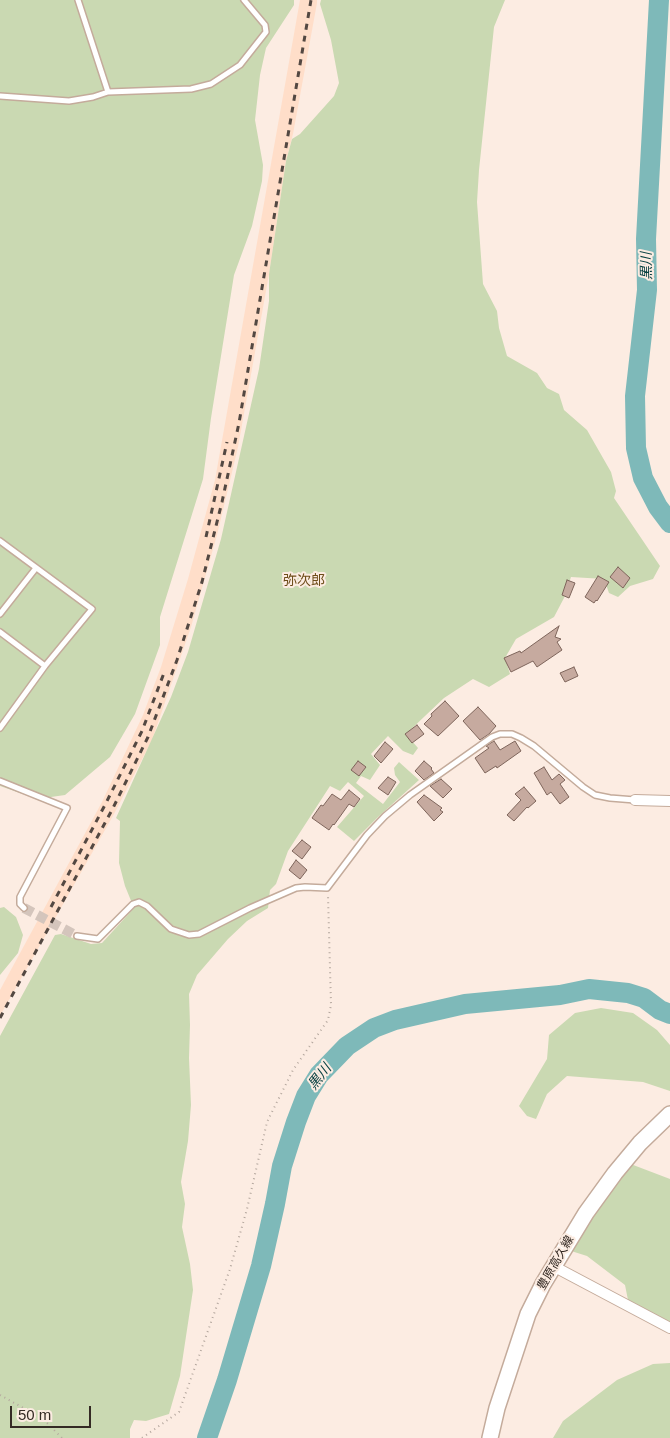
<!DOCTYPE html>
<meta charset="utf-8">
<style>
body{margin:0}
#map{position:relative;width:670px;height:1438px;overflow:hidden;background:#fcece2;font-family:Arial,sans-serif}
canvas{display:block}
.scale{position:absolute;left:10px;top:1406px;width:81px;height:22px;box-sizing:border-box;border:2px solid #342a24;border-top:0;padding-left:6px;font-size:15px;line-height:18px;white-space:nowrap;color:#342a24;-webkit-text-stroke:4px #fcece2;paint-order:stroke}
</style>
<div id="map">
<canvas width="670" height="1438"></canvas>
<div class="scale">50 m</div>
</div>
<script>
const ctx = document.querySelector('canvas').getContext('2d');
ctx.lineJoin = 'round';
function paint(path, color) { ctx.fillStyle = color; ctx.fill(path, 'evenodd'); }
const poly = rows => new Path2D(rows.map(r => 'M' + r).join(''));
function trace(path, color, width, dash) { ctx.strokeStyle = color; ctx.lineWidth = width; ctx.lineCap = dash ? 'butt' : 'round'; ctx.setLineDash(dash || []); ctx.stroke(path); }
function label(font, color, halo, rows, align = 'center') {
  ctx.font = font + ' Arial,"Noto Sans JP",sans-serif'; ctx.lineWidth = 4; ctx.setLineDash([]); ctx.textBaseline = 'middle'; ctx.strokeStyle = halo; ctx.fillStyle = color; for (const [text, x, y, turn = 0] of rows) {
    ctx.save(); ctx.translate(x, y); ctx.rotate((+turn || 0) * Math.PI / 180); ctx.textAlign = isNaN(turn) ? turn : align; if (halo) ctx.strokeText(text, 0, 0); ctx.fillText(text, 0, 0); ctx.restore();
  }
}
paint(poly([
 [300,0,317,0,317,3,293,134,286,161,269,274,238,447,217,535,191,627,152,740,114,814,0,1016,0,990,102,802,143,715,161,667,188,579,215,480]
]), '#ffdec9');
paint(poly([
 [0,0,294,0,294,5,266,48,260,75,255,120,263,165,262,181,252,226,234,275,211,418,203,479,160,617,160,645,135,714,110,757,65,795,37,799,0,786],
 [321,0,505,0,494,27,479,170,477,202,483,284,497,311,499,328,507,356,537,373,547,388,559,394,564,410,587,430,611,472,616,491,614,498,660,566,653,579,630,586,618,597,609,593,604,579,571,577,564,598,554,617,516,639,505,658,510,674,489,687,473,679,444,698,406,734,418,748,413,755,403,751,388,736,371,754,380,765,370,780,361,776,356,783,383,804,400,782,395,775,394,768,399,762,419,780,378,817,354,841,337,827,364,796,348,782,340,791,330,786,288,851,276,884,270,890,268,908,247,921,228,939,197,975,189,994,190,1025,189,1058,191,1105,188,1141,181,1182,185,1204,182,1227,190,1264,193,1290,180,1376,169,1414,146,1421,134,1420,130,1429,130,1438,0,1438,0,1036,55,935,61,934,91,944,102,943,134,908,125,886,119,863,120,821,116,818,171,697,188,652,221,539,259,369,269,301,269,274,286,161,292,139,300,134,334,96,339,83,331,40,320,4],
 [4,907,16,917,23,935,18,953,0,975,0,908],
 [601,1008,633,1013,657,1030,670,1045,670,1091,643,1082,567,1076,547,1094,536,1119,527,1116,519,1106,547,1059,549,1035,575,1013],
 [628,1163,670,1179,670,1323,628,1300,625,1285,587,1256,568,1250],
 [670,1363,670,1438,553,1438,563,1421,617,1380,653,1364]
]), '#cad9b2');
trace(poly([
 [659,0,646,239,647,290,635,396,636,448,643,478,658,507,670,523],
 [207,1438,227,1380,261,1266,275,1204,282,1166,296,1122,306,1096,319,1075,347,1046,374,1028,395,1020,465,1004,560,995,589,989,628,993,644,998,660,1010,670,1014]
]), '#7eb9b9', 20);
const building = poly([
 [618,567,630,578,623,588,610,577,618,567],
 [598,576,609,582,597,601,596,600,594,603,585,597,598,576],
 [567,580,575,583,569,598,562,595,567,580],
 [559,626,555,637,561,639,557,642,562,650,537,667,533,661,511,672,504,658,520,651,521,653,559,626],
 [574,667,578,676,565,682,560,673,574,667],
 [445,701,459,716,438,736,424,724,432,716,431,714,445,701],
 [478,707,496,726,489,734,480,740,463,721,478,707],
 [417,725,424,734,412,743,405,734,417,725],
 [494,741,500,750,515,741,521,751,497,768,496,766,485,773,475,758,489,748,486,746,494,741],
 [385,742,393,749,381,763,374,756,385,742],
 [358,761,366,767,359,776,351,770,358,761],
 [424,761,432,768,431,769,434,773,424,780,415,771,424,761],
 [544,767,552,780,559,774,565,780,560,784,569,797,560,804,551,792,547,795,534,773,544,767],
 [388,777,396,782,388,795,378,788,388,777],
 [441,779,452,789,443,798,430,786,441,779],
 [524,787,536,801,528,808,527,807,514,821,507,815,521,800,515,794,524,787],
 [349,790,360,799,354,807,349,804,334,825,333,824,329,830,312,818,321,805,323,806,332,794,341,800,349,790],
 [424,795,442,808,440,810,443,812,434,821,417,802,424,795],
 [302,840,311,847,302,859,292,851,302,840],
 [296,860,307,870,300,879,289,870,296,860]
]);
paint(building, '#c6aa9f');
trace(building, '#7e655b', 1);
trace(poly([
 [24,908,77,936]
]), '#d4c5bc', 10, [10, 5]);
const lane = poly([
 [78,0,108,92],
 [0,96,69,101,93,97,108,92,191,89,211,84,240,65,266,32,265,25,244,0],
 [0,541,92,609,45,666,0,728],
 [0,614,36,568],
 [0,632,45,666],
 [0,781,67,808,20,897,20,904,24,908],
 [77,936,98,939,133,904,139,902,147,906,171,929,189,935,199,934,250,908,296,888,305,887,327,888,367,835,385,816,410,795,492,737,500,734,512,734,521,738,534,746,583,787,595,795,610,798,635,800]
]);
const street = poly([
 [635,800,670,801],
 [553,1266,670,1328]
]);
const secondary = poly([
 [490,1438,497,1408,528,1314,543,1284,586,1213,615,1173,640,1143,670,1114]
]);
trace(lane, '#c4ab9b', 8);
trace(street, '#c4ab9b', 12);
trace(secondary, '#c4ab9b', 18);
trace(poly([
 [0,1395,43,1419,62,1438],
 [142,1438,179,1412,230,1269,247,1209,267,1122,293,1070,328,1020,331,1005,328,895]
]), '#b4a79e', 2, [1, 4]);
trace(lane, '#fff', 5);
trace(street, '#fff', 10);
trace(secondary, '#fff', 15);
trace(poly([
 [206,537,227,442],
 [51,907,106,803,142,731,164,673],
 [0,1018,113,808,148,737,177,660,202,582,222,502,239,423,311,0]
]), '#534842', 3, [6, 6]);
label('12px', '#342a24', '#fcece2', [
 ["豊原高久線",556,1263,-60]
]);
label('italic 14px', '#043e3f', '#fcece2', [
 ["黒川",647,266,-91],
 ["黒川",320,1077,-52]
]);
label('14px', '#6e4d1a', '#fcece2', [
 ["弥次郎",304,581]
]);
</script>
